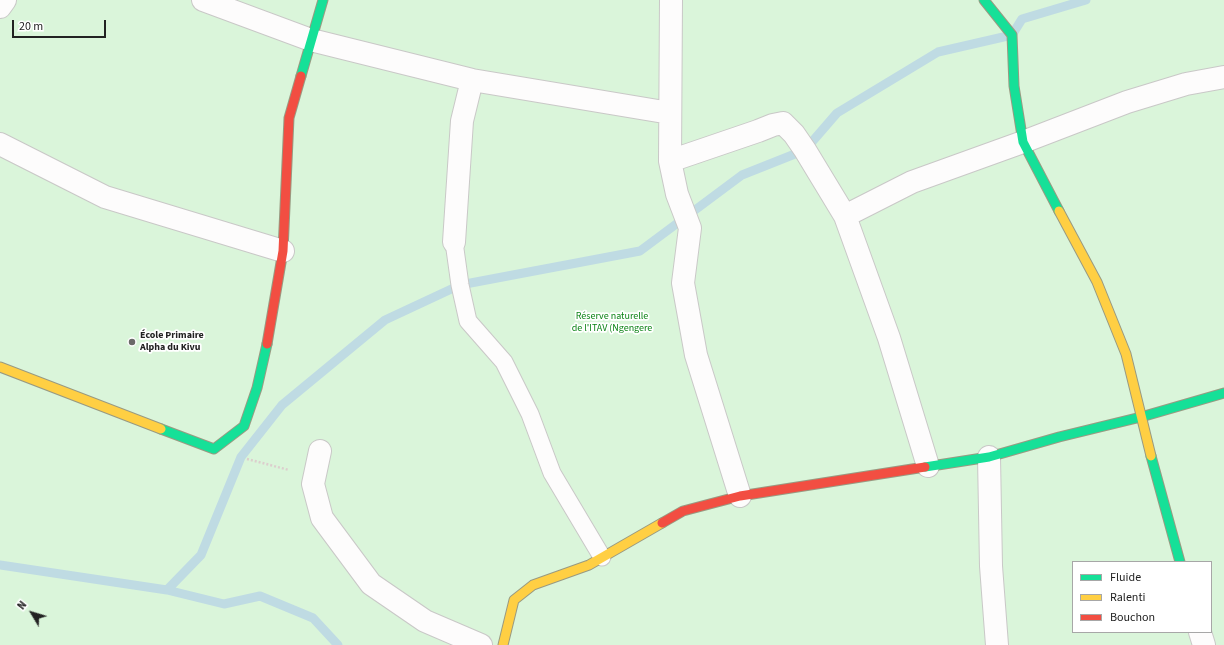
<!DOCTYPE html>
<meta charset="utf-8">
<style>
body{margin:0}
#map{position:relative;width:1224px;height:645px;overflow:hidden;background:#f0eeeb;font-family:"Source Sans 3",sans-serif}
canvas{display:block}
.legend{position:absolute;left:1072px;top:561px;width:140px;height:72px;box-sizing:border-box;background:#fff;border:1px solid #a7a7a7;margin:0;padding:5px 7px;list-style:none;font-size:12px;color:#222}
.legend li{display:flex;align-items:center;gap:8px;height:20px}
.legend b{width:20px;border:1px solid #a7a7a7}
.north{position:absolute;left:12px;top:593px;width:40px;height:40px;-webkit-text-stroke:3px #fff;paint-order:stroke;rotate:308deg;font-size:11px;font-weight:700;line-height:16px;text-align:center;color:#222}
.north::after{content:'';display:block;margin:auto;width:14px;height:18px;background:#222;clip-path:polygon(50% 0,100% 100%,50% 72%,0 100%)}
.scale{position:absolute;left:12px;top:20px;width:94px;height:18px;box-sizing:border-box;border:2px solid #222;border-top:0;padding-left:5px;font-size:12px;line-height:14px;white-space:nowrap;color:#222;-webkit-text-stroke:3px #fff;paint-order:stroke}
</style>
<div id="map">
<canvas width="1224" height="645"></canvas>
<ul class="legend">
<li><b style="height:5px;background:#16e098"></b>Fluide</li>
<li><b style="height:5px;background:#ffcf43"></b>Ralenti</li>
<li><b style="height:5px;background:#f24e42"></b>Bouchon</li>
</ul>
<div class="north">N</div>
<div class="scale">20 m</div>
</div>
<script>
const ctx = document.querySelector('canvas').getContext('2d');
ctx.lineJoin = 'round';
function paint(path, color) { ctx.fillStyle = color; ctx.fill(path, 'evenodd'); }
const poly = rows => new Path2D(rows.map(r => 'M' + r).join(''));
function trace(path, color, width, dash) { ctx.strokeStyle = color; ctx.lineWidth = width; ctx.lineCap = dash ? 'butt' : 'round'; ctx.setLineDash(dash || []); ctx.stroke(path); }
function label(font, color, halo, rows, align = 'center') {
  ctx.font = font + ' "Source Sans 3",sans-serif'; ctx.lineWidth = 3.5; ctx.setLineDash([]); ctx.textBaseline = 'middle'; ctx.strokeStyle = halo; ctx.fillStyle = color; for (const [text, x, y, turn = 0] of rows) {
    ctx.save(); ctx.translate(x, y); ctx.rotate((+turn || 0) * Math.PI / 180); ctx.textAlign = isNaN(turn) ? turn : align; if (halo) ctx.strokeText(text, 0, 0); ctx.fillText(text, 0, 0); ctx.restore();
  }
}
paint(poly([
 [0,0,1224,0,1224,645,0,645],
 [1073,562,1211,562,1211,632,1073,632]
]), '#daf5da');
trace(poly([
 [0,565,167,590,224,604,260,596,313,618,338,645],
 [167,590,201,555,241,457,282,405,385,320,460,285,640,251,742,175,805,150,837,113,938,52,1012,35,1022,19,1086,0]
]), '#bfdbe3', 9);
const lane = poly([
 [454,242,460,285,468,321,504,362,530,414,552,473,602,557]
]);
const street = poly([
 [203,0,311,40,472,80,670,113],
 [671,0,670,161,677,194,690,228,683,283,696,355,740,496],
 [0,7,5,0],
 [0,144,105,197,283,251],
 [670,161,758,131,773,125,783,123,794,134,805,150,845,216,889,338,928,466],
 [845,216,912,182,1023,142,1127,102,1186,84,1224,77],
 [454,242,462,121,472,80],
 [320,451,313,484,322,518,371,584,425,621,481,645],
 [989,457,991,566,997,645],
 [1200,632,1204,645]
]);
const fast = poly([
 [984,0,1012,35,1014,86,1023,142,1059,211],
 [301,76,323,0],
 [161,429,214,449,244,426,257,388,267,344],
 [1151,456,1180,562],
 [925,467,989,457,1059,437,1141,417,1224,393]
]);
const slow = poly([
 [1059,211,1097,282,1126,354,1151,456],
 [0,367,161,429],
 [503,645,514,600,533,585,589,565,662,523]
]);
const jam = poly([
 [267,344,283,251,289,118,301,76],
 [662,523,683,511,740,496,925,467]
]);
trace(lane, '#c9c8c7', 19);
trace(street, '#c9c8c7', 24);
trace(fast, '#999a82', 11);
trace(slow, '#999a82', 11);
trace(jam, '#999a82', 11);
trace(poly([
 [247,459,289,470]
]), '#dccecd', 2.5, [2, 2]);
trace(lane, '#fdfcfc', 17);
trace(street, '#fdfcfc', 22);
trace(fast, '#16e098', 9);
trace(slow, '#ffcf43', 9);
trace(jam, '#f24e42', 9);
for (const [x, y, r, color] of [
 [132,342,4,"#6a6968"]
]) { const dot = new Path2D(); dot.arc(x, y, r, 0, 2 * Math.PI); ctx.fillStyle = color; ctx.fill(dot); trace(dot, '#fff', 1.5); }
label('10px', '#0c8416', '#fff', [
 ["Réserve naturelle",612,317],
 ["de l'ITAV (Ngengere",612,329]
]);
label('bold 10px', '#222', '#fff', [
 ["École Primaire",140,336],
 ["Alpha du Kivu",140,348]
], 'left');
</script>
